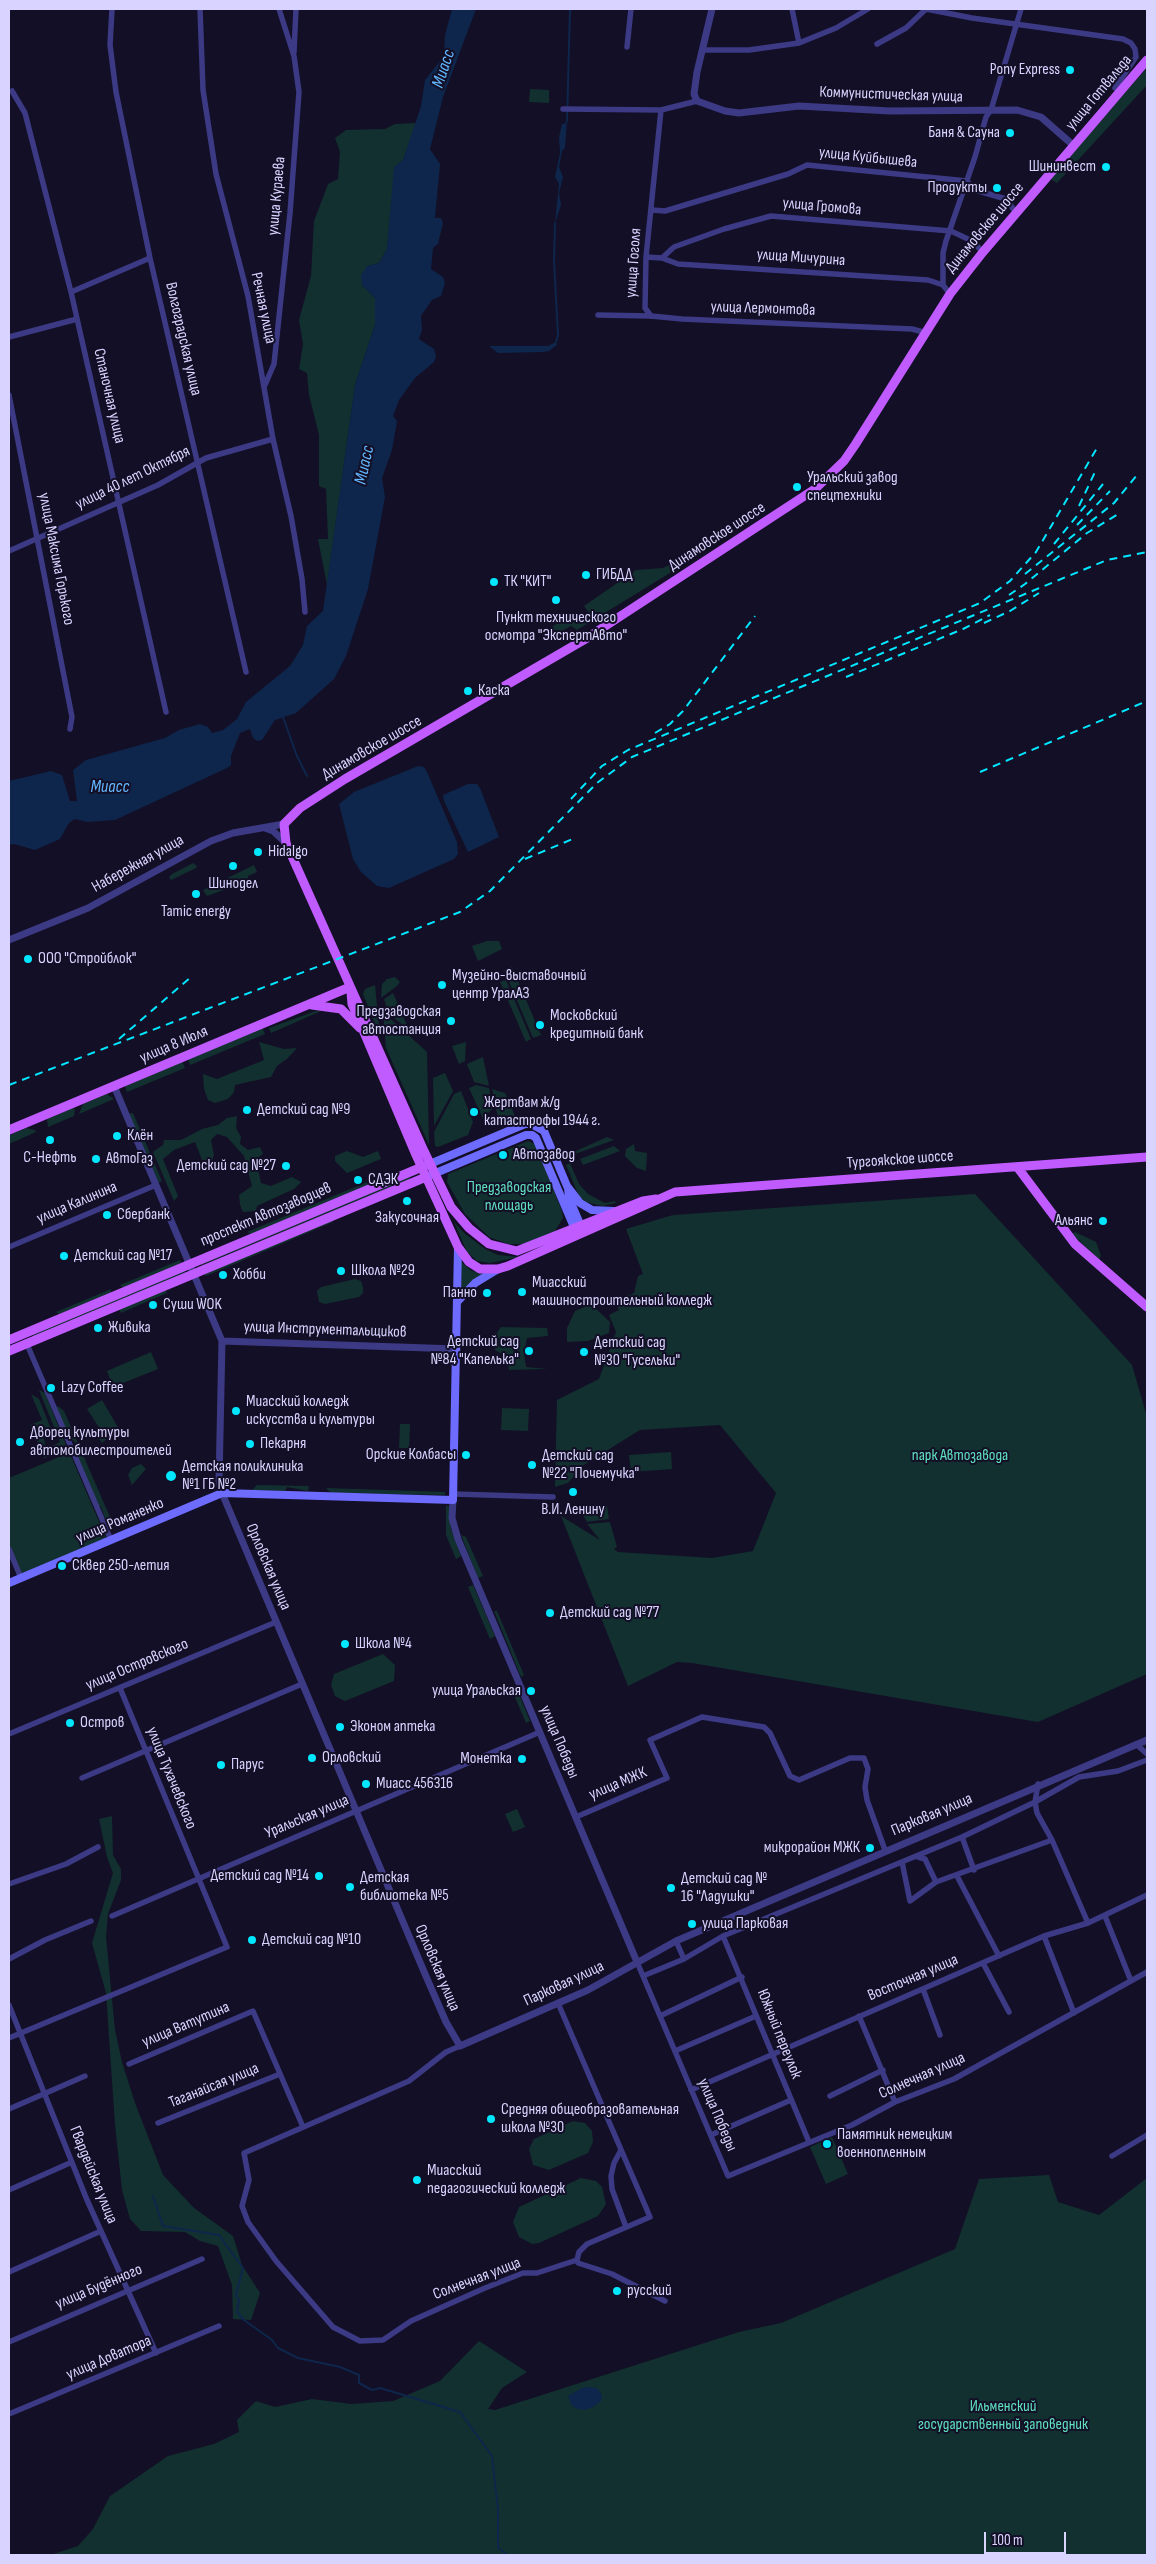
<!DOCTYPE html>
<meta charset="utf-8">
<style>
body{margin:0}
#map{position:relative;width:1156px;height:2564px;overflow:hidden;background:#130f26;font-family:"Sofia Sans Condensed",sans-serif}
canvas{display:block}
.frame{position:absolute;inset:0;border:10px solid #d9d4ff;pointer-events:none}
.scale{position:absolute;left:984px;top:2532px;width:82px;height:22px;box-sizing:border-box;border:2px solid #d9d4ff;border-top:0;padding-left:6px;font-size:15px;line-height:18px;white-space:nowrap;color:#d9d4ff;-webkit-text-stroke:4px #130f26;paint-order:stroke}
</style>
<div id="map">
<canvas width="1156" height="2564"></canvas>
<div class="frame"></div>
<div class="scale">100 m</div>
</div>
<script>
const ctx = document.querySelector('canvas').getContext('2d');
ctx.lineJoin = 'round';
function paint(path, color) { ctx.fillStyle = color; ctx.fill(path, 'evenodd'); }
const poly = rows => new Path2D(rows.map(r => 'M' + r).join(''));
function trace(path, color, width, dash) { ctx.strokeStyle = color; ctx.lineWidth = width; ctx.lineCap = dash ? 'butt' : 'round'; ctx.setLineDash(dash || []); ctx.stroke(path); }
function label(font, color, halo, rows, align = 'center') {
  ctx.font = font + ' "Sofia Sans Condensed",sans-serif'; ctx.lineWidth = 4; ctx.setLineDash([]); ctx.textBaseline = 'middle'; ctx.strokeStyle = halo; ctx.fillStyle = color; for (const [text, x, y, turn = 0] of rows) {
    ctx.save(); ctx.translate(x, y); ctx.rotate((+turn || 0) * Math.PI / 180); ctx.textAlign = isNaN(turn) ? turn : align; if (halo) ctx.strokeText(text, 0, 0); ctx.fillText(text, 0, 0); ctx.restore();
  }
}
paint(poly([
 [1147,68,1147,85,1057,183,1052,180,1051,177],
 [530,89,549,90,549,103,529,102],
 [416,123,403,160,389,229,387,249,379,263,367,266,362,285,375,298,375,325,355,385,327,585,318,539,328,539,326,489,319,486,319,435,309,395,307,373,299,369,303,344,299,320,311,276,314,221,328,184,338,179,340,152,335,138,346,130,385,129,395,124],
 [689,555,696,557,577,630,571,626,548,639,553,626,571,615,576,622,590,614,584,606,636,570,663,568],
 [193,863,197,866,196,868,171,880,169,877,172,874],
 [254,865,257,872,248,876,249,881,207,896,203,890],
 [487,941,499,941,502,949,478,961,472,946],
 [512,967,541,1035,533,1038,504,970],
 [395,977,400,982,397,986,381,998,382,984,387,979],
 [506,980,531,1039,526,1042,500,982],
 [375,985,380,1037,363,994,365,989],
 [393,993,409,1030,389,1014,384,999],
 [324,1008,328,1008,271,1033,269,1028],
 [383,1012,427,1052,429,1145,386,1048],
 [262,1027,265,1034,190,1065,188,1059],
 [259,1042,284,1049,297,1048,288,1058,277,1066,271,1077,235,1085,234,1092,228,1099,215,1103,208,1100,204,1089,203,1074,217,1079,264,1060],
 [466,1042,465,1061,459,1064,452,1046],
 [483,1057,489,1086,474,1082,467,1064],
 [182,1061,185,1068,127,1092,125,1086],
 [445,1073,453,1091,434,1126,433,1078],
 [476,1085,489,1088,493,1108,483,1119,469,1088],
 [492,1089,505,1093,515,1116,499,1122],
 [461,1091,473,1122,468,1135,438,1147,435,1146,434,1132,454,1094],
 [107,1094,114,1099,79,1114,83,1104],
 [72,1108,75,1109,74,1116,48,1127,47,1119],
 [131,1113,133,1113,162,1181,158,1183,129,1115],
 [237,1116,236,1128,241,1137,240,1144,248,1150,260,1147,263,1154,256,1159,261,1183,271,1186,292,1177,301,1182,294,1189,257,1206,256,1211,243,1212,240,1205,239,1195,252,1186,244,1156,227,1137,217,1134,211,1140,214,1155,212,1161,202,1160,195,1142,174,1150,163,1159,178,1196,174,1201,153,1152,163,1145,164,1140,181,1140,202,1129,218,1125,227,1118],
 [26,1128,35,1130,36,1132,9,1144,9,1135],
 [607,1137,614,1140,575,1154,576,1151],
 [528,1141,535,1144,562,1211,563,1218,555,1231,524,1244,508,1244,489,1237,465,1214,447,1182,448,1174],
 [634,1144,635,1151,647,1153,646,1171,637,1168,625,1156,626,1149],
 [614,1146,620,1151,583,1165,580,1159],
 [347,1151,363,1157,378,1151,381,1159,347,1173,335,1161,335,1156],
 [570,1163,579,1184,588,1194,605,1203,615,1201,616,1203,602,1206,585,1202,579,1196,566,1165],
 [409,1175,410,1179,202,1265,200,1264],
 [372,1180,372,1184,251,1234,247,1232],
 [975,1194,1132,1365,1147,1417,1147,1674,1038,1722,692,1663,677,1662,628,1686,561,1516,600,1540,587,1524,610,1522,617,1547,614,1549,618,1552,712,1558,753,1551,776,1493,720,1425,640,1430,582,1466,568,1483,555,1487,557,1400,599,1379,616,1332,609,1315,619,1310,615,1301,634,1293,638,1276,643,1274,626,1229,673,1215],
 [332,1219,333,1222,206,1276,204,1273],
 [454,1222,464,1233,485,1249,498,1255,519,1257,490,1263,477,1261,467,1252],
 [1075,1232,1096,1242,1101,1256,1099,1259,1072,1234],
 [180,1260,181,1263,123,1288,120,1285],
 [460,1261,472,1271,489,1273,460,1295],
 [185,1271,185,1273,35,1337,32,1335,33,1332],
 [355,1279,361,1281,363,1287,363,1293,359,1297,325,1304,319,1302,317,1291,321,1287],
 [111,1289,111,1293,59,1314,56,1312],
 [166,1290,167,1293,121,1313,119,1309],
 [591,1304,610,1322,609,1333,588,1341,567,1342,567,1328,575,1311],
 [501,1327,547,1328,548,1336,527,1338,524,1353,526,1367,548,1369,509,1370,507,1357,495,1350,496,1334],
 [151,1352,158,1369,113,1387,107,1371],
 [39,1390,45,1393,66,1445,65,1448,54,1453,52,1446,60,1442],
 [31,1394,39,1399,51,1429,43,1433,47,1457,44,1458,30,1425,42,1420],
 [102,1400,119,1429,102,1443,99,1439,100,1429,87,1409],
 [58,1406,64,1411,113,1524,105,1523,105,1518,101,1507,97,1505,74,1451,77,1449,74,1441,69,1438,56,1408],
 [502,1408,529,1409,528,1431,501,1430],
 [400,1424,410,1424,409,1448,399,1448],
 [671,1452,672,1469,631,1472,629,1455],
 [66,1454,71,1456,106,1538,22,1574,16,1561,9,1560,9,1478],
 [141,1464,146,1469,132,1485,128,1475,132,1468],
 [257,1485,309,1486,308,1491,287,1487,285,1491,252,1490],
 [326,1488,445,1492,445,1495,331,1493],
 [446,1506,449,1506,451,1529,461,1556,456,1559,446,1535],
 [607,1506,609,1519,587,1522,578,1507],
 [461,1535,466,1537,483,1576,478,1578],
 [473,1585,495,1636,490,1639,468,1587],
 [494,1611,497,1611,524,1675,521,1677],
 [383,1654,395,1665,394,1681,345,1701,335,1696,331,1685,334,1674],
 [516,1687,530,1721,526,1723,511,1688],
 [517,1809,525,1827,513,1832,505,1814],
 [112,1816,113,1855,121,1869,121,1880,108,1914,106,1937,115,2030,122,2062,135,2103,163,2175,194,2208,233,2236,242,2265,260,2293,251,2320,233,2319,232,2285,218,2246,200,2241,185,2232,141,2231,130,2219,122,2190,115,2125,106,1993,92,1943,113,1873,107,1857,99,1819],
 [573,2121,585,2123,592,2131,593,2142,588,2153,549,2170,533,2165,529,2149,534,2139],
 [832,2137,848,2174,826,2184,810,2147],
 [1049,2175,1058,2202,1099,2215,1147,2178,1147,2555,50,2555,78,2546,93,2529,110,2496,168,2456,214,2444,239,2432,237,2420,256,2401,275,2407,312,2399,352,2404,393,2401,440,2381,479,2341,527,2372,502,2388,488,2409,495,2410,739,2332,781,2323,955,2249,979,2179],
 [581,2178,596,2181,602,2187,606,2204,598,2216,539,2243,532,2244,519,2237,513,2222,519,2207]
]), '#12302f');
paint(poly([
 [452,9,476,9,443,97,430,149,440,164,435,218,441,218,443,223,438,244,433,248,431,269,443,277,445,283,441,296,432,300,421,316,422,330,419,339,434,349,436,356,434,362,415,378,399,400,393,416,397,421,392,450,382,478,385,497,368,589,346,656,334,679,296,713,275,720,262,740,257,741,253,738,250,729,240,733,231,756,231,765,227,768,115,820,88,822,75,819,69,823,60,839,35,850,14,844,9,845,9,781,51,771,62,775,70,801,77,801,73,770,86,760,165,738,179,730,200,724,208,727,212,733,223,730,237,719,246,702,290,666,303,645,307,626,323,611,355,385,375,325,375,298,362,285,361,275,367,266,379,263,387,249,394,167,403,160,421,106,425,80,444,56,445,35],
 [567,121,565,148,562,151,559,167,563,177,559,193,561,205,555,223,559,184,555,177,560,153,559,137,562,124,564,124],
 [556,342,557,345,549,351,543,352,498,353,489,346,548,346],
 [418,766,424,767,427,772,457,842,458,854,454,859,389,888,377,886,361,872,353,859,339,804,354,792],
 [468,784,477,784,480,788,499,837,468,852,444,801,443,795],
 [584,2387,597,2388,602,2395,601,2401,595,2406,585,2410,578,2409,572,2406,568,2396]
]), '#0e264b');
trace(poly([
 [567,121,570,9],
 [555,223,554,261,558,335,556,342],
 [283,717,297,756,307,776],
 [153,2196,163,2226,219,2235,243,2268,236,2295,239,2300,237,2312,244,2320,272,2340,278,2348,298,2358,340,2367,359,2375,359,2383,372,2390,380,2388,460,2412,492,2456,498,2510,498,2548,508,2555]
]), '#0e264b', 2);
trace(poly([
 [112,9,110,45,116,92,150,258,246,672],
 [200,9,203,90,216,174,248,296,273,439,291,516,302,579,305,612],
 [792,9,799,43],
 [926,9,972,18,1123,39,1131,43,1135,49,1136,57,1115,88],
 [877,44,906,28,926,9],
 [627,47,631,9],
 [702,50,749,50,799,43,836,28,868,9],
 [294,52,296,9],
 [12,91,25,113,71,292,166,712],
 [563,109,661,110,646,257,645,308,651,316],
 [661,110,697,101],
 [652,210,665,211,788,174,807,165,967,181,975,190,1006,199,1017,214],
 [646,257,662,258,678,264,928,280,943,285,950,294],
 [662,258,674,247,724,229,771,216,951,231,972,241,983,252],
 [943,285,943,253,946,241,975,157,986,117,991,110,1021,9],
 [71,292,150,258],
 [598,315,651,316,682,319,912,329,927,333],
 [9,337,77,319],
 [265,385,274,364,290,213,299,92,294,56,279,9],
 [9,395,72,717,70,729],
 [9,551,158,485,206,458,273,439],
 [9,1247,156,1185],
 [26,1342,111,1540],
 [453,1494,553,1497],
 [9,1549,21,1578],
 [9,1734,276,1622],
 [1136,1744,1147,1754],
 [82,1778,302,1684],
 [1038,1784,1035,1802,1037,1813,1052,1840,1088,1923],
 [576,1817,667,1778,650,1740,702,1717,764,1727,770,1733,790,1776,799,1780,850,1758,864,1758,868,1769,865,1787,867,1800,885,1850],
 [962,1837,1035,1802,1079,1777,1118,1771,1147,1760],
 [918,1857,925,1859,936,1882],
 [902,1862,910,1901,936,1882,1052,1840],
 [957,1876,999,1956],
 [9,1884,66,1864,98,1847],
 [112,1916,540,1732],
 [1105,1916,1131,1981],
 [723,1936,809,2142],
 [1044,1936,1074,2013],
 [676,1941,684,1959],
 [9,1959,45,1940,91,1921],
 [637,1962,728,2176,852,2125,895,2102,954,2079,1147,1972],
 [983,1963,1009,2012],
 [643,1976,684,1959,723,1936,962,1837,974,1870],
 [923,1989,940,2035],
 [558,2003,650,2217,587,2244,579,2252,577,2260,578,2263,612,2274,665,2301],
 [9,2005,87,2200,156,2353],
 [660,2016,742,1977],
 [859,2016,895,2102],
 [9,2038,227,1947,120,1688],
 [460,2046,446,2052,409,2081,244,2153,249,2180,242,2206,248,2222,276,2261,333,2327,360,2341,383,2340,411,2321,485,2288,523,2273,537,2273,577,2260],
 [675,2051,756,2016],
 [129,2064,253,2011,303,2127],
 [691,2090,1044,1936,1088,1923,1147,1895],
 [830,2096,883,2070],
 [9,2109,85,2076],
 [158,2123,280,2074],
 [711,2135,791,2100],
 [621,2150,614,2163,611,2176,612,2189,626,2227],
 [1112,2156,1147,2135],
 [9,2190,72,2162],
 [9,2272,101,2231],
 [9,2342,202,2259],
 [9,2414,219,2326]
]), '#3c3a85', 5.5);
trace(poly([
 [712,9,697,72,694,94,697,101,725,111,739,113,799,106,890,111,1017,110,1041,117,1074,146],
 [265,828,273,831,286,843],
 [9,940,88,908,211,841,233,833,284,824],
 [114,1086,222,1341,219,1482,222,1493,425,1974,446,2022,460,2046,588,1990,676,1941,1147,1740],
 [222,1341,457,1349],
 [453,1500,452,1518,458,1539,637,1962]
]), '#3c3a85', 7);
trace(poly([
 [425,1166,525,1124,531,1124,544,1131,567,1186,580,1203,592,1210,614,1211],
 [431,1175,526,1135,532,1135,536,1138,576,1232],
 [568,1188,569,1198,583,1231],
 [458,1301,475,1283,498,1269],
 [9,1583,222,1493,453,1500,458,1247]
]), '#6e6bff', 8);
trace(poly([
 [351,992,352,1004,416,1155,458,1247,469,1262,480,1269,498,1269,508,1266,675,1192,1147,1157],
 [312,1005,341,1009,360,1028],
 [9,1130,350,987],
 [1018,1168,1075,1244,1147,1307],
 [656,1199,643,1201,517,1251,489,1244,469,1228,451,1207,424,1151,286,843,284,824,300,808,345,779,587,638,815,489,844,461,855,445,950,294,983,252,1147,60],
 [9,1340,422,1167],
 [9,1351,426,1177]
]), '#c05bff', 9);
trace(poly([
 [1079,506,1095,472],
 [1077,525,1110,491],
 [1054,544,1103,484],
 [1025,574,1114,503,1137,475],
 [1009,595,1025,584,1087,533,1120,513],
 [984,623,1010,611,1039,593],
 [846,677,963,629,990,615],
 [655,733,670,724,683,711,755,616],
 [980,772,1147,701],
 [571,799,602,766,628,750,980,603,1010,581,1036,552,1097,448],
 [525,859,575,838],
 [119,1039,191,977],
 [9,1085,460,912,490,891,597,783,632,757,1107,560,1147,552]
]), '#00e7ff', 2, [8, 6]);
for (const [x, y, r, color] of [
 [1070,70,5,"#00e7ff"],
 [1010,133,5,"#00e7ff"],
 [1106,167,5,"#00e7ff"],
 [997,188,5,"#00e7ff"],
 [797,487,5,"#00e7ff"],
 [586,575,5,"#00e7ff"],
 [494,582,5,"#00e7ff"],
 [556,600,5,"#00e7ff"],
 [468,691,5,"#00e7ff"],
 [258,852,5,"#00e7ff"],
 [233,866,5,"#00e7ff"],
 [196,894,5,"#00e7ff"],
 [28,959,5,"#00e7ff"],
 [442,985,5,"#00e7ff"],
 [451,1021,5,"#00e7ff"],
 [540,1025,5,"#00e7ff"],
 [247,1110,5,"#00e7ff"],
 [474,1112,5,"#00e7ff"],
 [117,1136,5,"#00e7ff"],
 [50,1140,5,"#00e7ff"],
 [503,1155,5,"#00e7ff"],
 [96,1159,5,"#00e7ff"],
 [286,1166,5,"#00e7ff"],
 [358,1180,5,"#00e7ff"],
 [407,1201,5,"#00e7ff"],
 [107,1215,5,"#00e7ff"],
 [1103,1221,5,"#00e7ff"],
 [64,1256,5,"#00e7ff"],
 [341,1271,5,"#00e7ff"],
 [223,1275,5,"#00e7ff"],
 [522,1292,5,"#00e7ff"],
 [487,1293,5,"#00e7ff"],
 [153,1305,5,"#00e7ff"],
 [98,1328,5,"#00e7ff"],
 [529,1351,5,"#00e7ff"],
 [584,1352,5,"#00e7ff"],
 [51,1388,5,"#00e7ff"],
 [236,1411,5,"#00e7ff"],
 [20,1442,5,"#00e7ff"],
 [250,1444,5,"#00e7ff"],
 [466,1455,5,"#00e7ff"],
 [532,1465,5,"#00e7ff"],
 [171,1476,6,"#00e7ff"],
 [573,1492,5,"#00e7ff"],
 [62,1566,5,"#00e7ff"],
 [550,1613,5,"#00e7ff"],
 [345,1644,5,"#00e7ff"],
 [531,1691,5,"#00e7ff"],
 [70,1723,5,"#00e7ff"],
 [340,1727,5,"#00e7ff"],
 [312,1758,5,"#00e7ff"],
 [522,1759,5,"#00e7ff"],
 [221,1765,5,"#00e7ff"],
 [366,1784,5,"#00e7ff"],
 [870,1848,5,"#00e7ff"],
 [319,1876,5,"#00e7ff"],
 [350,1887,5,"#00e7ff"],
 [671,1888,5,"#00e7ff"],
 [692,1924,5,"#00e7ff"],
 [252,1940,5,"#00e7ff"],
 [491,2119,5,"#00e7ff"],
 [827,2144,5,"#00e7ff"],
 [417,2180,5,"#00e7ff"],
 [617,2291,5,"#00e7ff"]
]) { const dot = new Path2D(); dot.arc(x, y, r, 0, 2 * Math.PI); ctx.fillStyle = color; ctx.fill(dot); trace(dot, '#130f26', 2); }
label('16px', '#d9d4ff', '#130f26', [
 ["Pony Express",1060,70,"right"],
 ["Баня & Сауна",1000,133,"right"],
 ["Шининвест",1096,167,"right"],
 ["Продукты",987,188,"right"],
 ["Уральский завод",807,478],
 ["спецтехники",807,496],
 ["ГИБДД",596,575],
 ["ТК \"КИТ\"",504,582],
 ["Пункт технического",556,618,"center"],
 ["осмотра \"ЭкспертАвто\"",556,636,"center"],
 ["Каска",478,691],
 ["Hidalgo",268,852],
 ["Шинодел",233,884,"center"],
 ["Tamic energy",196,912,"center"],
 ["ООО \"Стройблок\"",38,959],
 ["Музейно-выставочный",452,976],
 ["центр УралАЗ",452,994],
 ["Предзаводская",441,1012,"right"],
 ["автостанция",441,1030,"right"],
 ["Московский",550,1016],
 ["кредитный банк",550,1034],
 ["Жертвам ж/д",484,1103],
 ["катастрофы 1944 г.",484,1121],
 ["Детский сад №9",257,1110],
 ["Клён",127,1136],
 ["Автозавод",513,1155],
 ["С-Нефть",50,1158,"center"],
 ["АвтоГаз",106,1159],
 ["Детский сад №27",276,1166,"right"],
 ["СДЭК",368,1180],
 ["Сбербанк",117,1215],
 ["Закусочная",407,1218,"center"],
 ["Альянс",1093,1221,"right"],
 ["Детский сад №17",74,1256],
 ["Школа №29",351,1271],
 ["Хобби",233,1275],
 ["Миасский",532,1283],
 ["машиностроительный колледж",532,1301],
 ["Панно",477,1293,"right"],
 ["Суши WOK",163,1305],
 ["Живика",108,1328],
 ["Детский сад",519,1342,"right"],
 ["№84 \"Капелька\"",519,1360,"right"],
 ["Детский сад",594,1343],
 ["№30 \"Гусельки\"",594,1361],
 ["Lazy Coffee",61,1388],
 ["Миасский колледж",246,1402],
 ["искусства и культуры",246,1420],
 ["Дворец культуры",30,1433],
 ["автомобилестроителей",30,1451],
 ["Пекарня",260,1444],
 ["Орские Колбасы",456,1455,"right"],
 ["Детский сад",542,1456],
 ["№22 \"Почемучка\"",542,1474],
 ["Детская поликлиника",182,1467],
 ["№1 ГБ №2",182,1485],
 ["В.И. Ленину",573,1510,"center"],
 ["Сквер 250-летия",72,1566],
 ["Детский сад №77",560,1613],
 ["Школа №4",355,1644],
 ["улица Уральская",521,1691,"right"],
 ["Остров",80,1723],
 ["Эконом аптека",350,1727],
 ["Орловский",322,1758],
 ["Монетка",512,1759,"right"],
 ["Парус",231,1765],
 ["Миасс 456316",376,1784],
 ["микрорайон МЖК",860,1848,"right"],
 ["Детский сад №14",309,1876,"right"],
 ["Детская",360,1878],
 ["библиотека №5",360,1896],
 ["Детский сад №",681,1879],
 ["16 \"Ладушки\"",681,1897],
 ["улица Парковая",702,1924],
 ["Детский сад №10",262,1940],
 ["Средняя общеобразовательная",501,2110],
 ["школа №30",501,2128],
 ["Памятник немецким",837,2135],
 ["военнопленным",837,2153],
 ["Миасский",427,2171],
 ["педагогический колледж",427,2189],
 ["русский",627,2291]
], 'left');
label('16px', '#d9d4ff', '#130f26', [
 ["улица Готвальда",1099,93,-50],
 ["Коммунистическая улица",891,95,2],
 ["улица Куйбышева",868,158,6],
 ["улица Кураева",277,196,-85],
 ["улица Громова",822,207,5],
 ["Динамовское шоссе",985,228,-50],
 ["улица Мичурина",801,258,4],
 ["улица Гоголя",634,263,-86],
 ["Речная улица",263,308,78],
 ["улица Лермонтова",763,309,2],
 ["Волгоградская улица",183,339,77],
 ["Станочная улица",109,396,77],
 ["улица 40 лет Октября",133,478,-26],
 ["Динамовское шоссе",717,537,-33],
 ["улица Максима Горького",56,559,79],
 ["Динамовское шоссе",372,748,-30],
 ["Набережная улица",138,864,-29],
 ["улица 8 Июля",174,1045,-23],
 ["Тургоякское шоссе",900,1160,-4],
 ["улица Калинина",77,1203,-23],
 ["проспект Автозаводцев",266,1215,-23],
 ["улица Инструментальщиков",325,1330,2],
 ["улица Романенко",120,1521,-23],
 ["Орловская улица",268,1567,67],
 ["улица Островского",137,1665,-23],
 ["улица Победы",559,1742,67],
 ["улица Тухачевского",171,1778,68],
 ["улица МЖК",618,1784,-23],
 ["Парковая улица",932,1815,-23],
 ["Уральская улица",307,1817,-23],
 ["Орловская улица",437,1968,67],
 ["Восточная улица",913,1978,-23],
 ["Парковая улица",564,1984,-25],
 ["улица Ватутина",186,2025,-23],
 ["Южный переулок",779,2034,68],
 ["Солнечная улица",922,2076,-24],
 ["Таганайсая улица",214,2086,-22],
 ["улица Победы",717,2115,67],
 ["Гвардейская улица",93,2175,68],
 ["Солнечная улица",477,2279,-21],
 ["улица Будённого",99,2287,-23],
 ["улица Доватора",109,2358,-23]
]);
label('16px', '#5fe0bf', '#130f26', [
 ["Предзаводская",509,1188],
 ["площадь",509,1206],
 ["парк Автозавода",960,1456],
 ["Ильменский",1003,2407],
 ["государственный заповедник",1003,2425]
]);
label('italic 18px', '#62b7ff', '#130f26', [
 ["Миасс",444,69,-72],
 ["Миасс",365,465,-78],
 ["Миасс",110,787]
]);
</script>
